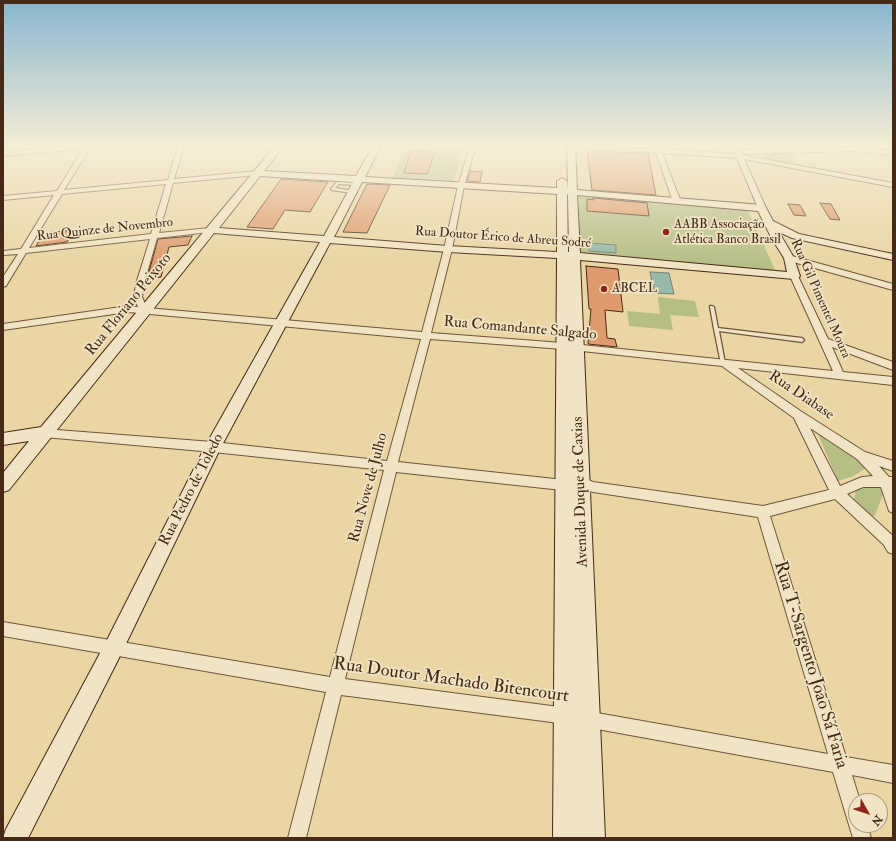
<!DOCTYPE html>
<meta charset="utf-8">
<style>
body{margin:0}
#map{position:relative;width:896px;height:841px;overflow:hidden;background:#e9d6a4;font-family:"IM FELL Double Pica",serif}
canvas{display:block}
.frame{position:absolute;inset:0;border:4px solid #462a17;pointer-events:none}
.north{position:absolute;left:848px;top:793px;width:40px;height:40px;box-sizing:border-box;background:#f1e4c4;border:1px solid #ad9a7f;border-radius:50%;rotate:129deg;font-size:11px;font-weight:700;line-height:16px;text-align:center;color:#462a17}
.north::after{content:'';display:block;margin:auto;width:14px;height:18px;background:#8f2418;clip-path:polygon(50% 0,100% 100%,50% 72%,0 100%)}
</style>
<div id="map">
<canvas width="896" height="841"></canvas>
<div class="frame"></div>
<div class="north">N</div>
</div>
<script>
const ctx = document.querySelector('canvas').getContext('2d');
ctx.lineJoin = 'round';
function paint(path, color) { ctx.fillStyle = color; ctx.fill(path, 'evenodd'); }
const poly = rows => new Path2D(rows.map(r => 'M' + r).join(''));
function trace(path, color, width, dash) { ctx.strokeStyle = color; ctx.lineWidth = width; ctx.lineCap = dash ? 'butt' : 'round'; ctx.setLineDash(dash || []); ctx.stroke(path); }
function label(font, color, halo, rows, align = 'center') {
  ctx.font = font + ' "IM FELL Double Pica",serif'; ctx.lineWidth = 3.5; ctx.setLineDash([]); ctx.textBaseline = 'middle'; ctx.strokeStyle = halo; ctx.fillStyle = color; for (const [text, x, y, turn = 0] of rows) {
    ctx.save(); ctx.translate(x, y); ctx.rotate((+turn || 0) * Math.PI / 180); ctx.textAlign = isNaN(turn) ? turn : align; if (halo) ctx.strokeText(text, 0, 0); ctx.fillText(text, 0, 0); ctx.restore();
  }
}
paint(poly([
 [406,146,463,146,453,184,392,180],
 [737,146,790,146,792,151,739,152],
 [770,152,791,152,795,159,794,162,790,163,772,161,762,155],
 [573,195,747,209,776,272,575,255],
 [658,297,695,301,699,317,670,315,673,330,629,326,627,311,660,314],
 [817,432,868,467,853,476,838,481],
 [875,484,885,489,875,515,871,518,854,499,856,491,865,486]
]), '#b6be86');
const water = poly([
 [589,243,616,245,616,253,589,251,589,243],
 [650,272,669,273,674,294,654,293,650,272]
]);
paint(water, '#97b9a9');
trace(water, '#77806f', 1);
const building = poly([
 [411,151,435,152,427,174,404,173,411,151],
 [587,151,648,153,656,195,592,190,587,151],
 [470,171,482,172,480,182,467,181,470,171],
 [281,179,328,182,310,212,285,210,273,229,247,227,281,179],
 [367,184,390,185,367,233,343,232,367,184],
 [593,198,647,203,649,216,587,211,587,199,594,200,593,198],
 [820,203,831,204,840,220,830,219,820,203],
 [788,204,800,205,806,216,794,215,788,204],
 [74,230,67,242,36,246,44,233,74,230],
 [192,236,188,245,169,247,161,277,147,279,158,239,192,236],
 [586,266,618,269,623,312,605,310,607,338,615,339,617,347,588,344,591,309,589,309,586,266]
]);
paint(building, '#df9b6d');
trace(building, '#462a17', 1);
const lane = poly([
 [337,182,356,183,358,184,356,185,339,184,335,188,353,191,354,192,352,193,332,190,331,189,337,182],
 [710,306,712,306,714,307,718,328,802,338,804,340,802,342,719,331,725,363,723,365,721,364,714,329,710,307,710,306]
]);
const street = poly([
 [71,146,99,146,90,148,64,190,168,180,178,146,184,146,174,179,257,171,260,173,257,175,173,183,159,233,210,228,214,230,210,232,157,238,144,284,142,297,147,308,422,332,444,249,458,186,470,146,476,146,464,186,452,249,431,333,563,343,833,371,790,276,791,274,797,274,828,339,893,362,893,370,832,347,843,372,893,377,893,385,738,368,802,412,865,452,893,461,893,471,879,466,889,477,893,477,893,513,889,511,881,487,863,487,847,494,893,536,893,554,888,552,884,545,835,499,770,516,846,757,893,765,893,783,852,775,860,801,856,801,856,825,867,825,871,838,853,838,833,772,586,727,580,725,578,719,580,713,586,711,828,754,758,517,593,492,577,487,572,480,574,476,578,475,593,482,763,506,829,490,794,418,722,366,563,349,430,339,398,462,564,480,573,484,575,488,573,492,569,493,562,490,396,472,345,679,567,708,573,710,575,716,573,722,567,724,341,695,306,838,288,838,326,692,3,636,3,622,330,677,384,470,213,452,44,437,40,436,38,433,40,430,44,429,213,442,387,461,421,339,128,312,3,330,3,324,128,306,138,307,134,297,136,284,150,239,26,253,6,286,3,287,3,277,18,254,3,255,3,251,21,249,54,195,3,200,3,196,57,191,83,149,3,156,3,152,71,146],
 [166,184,151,234,29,248,62,194,166,184],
 [810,428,857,459,873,476,862,477,840,486,810,428],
 [586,146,655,149,654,146,660,146,661,149,735,154,732,146,738,146,742,155,893,183,893,187,744,159,766,208,762,210,758,208,737,158,662,153,681,202,677,204,673,202,656,152,589,148,586,146],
 [854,147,893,151,893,155,854,151,744,154,741,152,744,150,854,147],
 [786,256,792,256,893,284,893,290,786,260,786,256]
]);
const secondary = poly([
 [275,146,284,146,264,171,356,176,373,146,381,146,365,177,557,188,557,181,562,178,567,181,568,189,567,146,575,146,577,190,762,205,765,206,773,221,799,234,893,254,893,260,792,238,779,232,794,258,800,276,798,278,794,279,580,260,605,838,579,838,569,259,579,838,553,838,557,258,448,252,330,243,220,449,121,654,28,838,3,838,6,829,107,640,207,443,320,242,214,233,9,490,3,492,3,473,29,441,3,445,3,433,41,427,275,146],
 [260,176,353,182,324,236,219,228,260,176],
 [362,182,557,194,557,252,448,246,334,237,362,182],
 [567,194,568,195,569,252,568,252,567,194],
 [577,195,758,211,772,239,784,258,787,272,580,253,577,195]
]);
trace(lane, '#6f553a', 2.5);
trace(street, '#6f553a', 2);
trace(secondary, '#462a17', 2);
paint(lane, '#f1e4c4');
paint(street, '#f1e4c4');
paint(secondary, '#f1e4c4');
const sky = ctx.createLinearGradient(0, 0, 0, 264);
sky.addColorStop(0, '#87b6cf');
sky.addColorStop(0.55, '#f5edd6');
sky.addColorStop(1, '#f5edd600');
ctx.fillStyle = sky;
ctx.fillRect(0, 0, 896, 264);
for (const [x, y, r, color] of [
 [666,232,4,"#8f2418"],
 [604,289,4,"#8f2418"]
]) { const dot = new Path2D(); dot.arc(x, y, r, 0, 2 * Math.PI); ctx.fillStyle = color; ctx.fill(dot); trace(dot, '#f1e4c4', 1.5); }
label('13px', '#462a17', '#f1e4c4', [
 ["AABB Associação",674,225],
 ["Atlética Banco Brasil",674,240],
 ["ABCEL",612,289]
], 'left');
label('13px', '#462a17', '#f1e4c4', [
 ["Rua Quinze de Novembro",105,230,-6],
 ["Rua Doutor Érico de Abreu Sodré",503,238,4],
 ["Rua Gil Pimentel Moura",820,299,66]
]);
label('15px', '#462a17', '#f1e4c4', [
 ["Rua Floriano Peixoto",129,305,-51],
 ["Rua Comandante Salgado",520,329,5],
 ["Rua Diabase",801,396,34],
 ["Rua Nove de Julho",369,488,-75],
 ["Rua Pedro de Toledo",192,490,-63],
 ["Avenida Duque de Caxias",581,492,-92]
]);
label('18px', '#462a17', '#f1e4c4', [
 ["Rua T-Sargento João Sá Faria",810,665,73],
 ["Rua Doutor Machado Bitencourt",451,681,8]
]);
</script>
